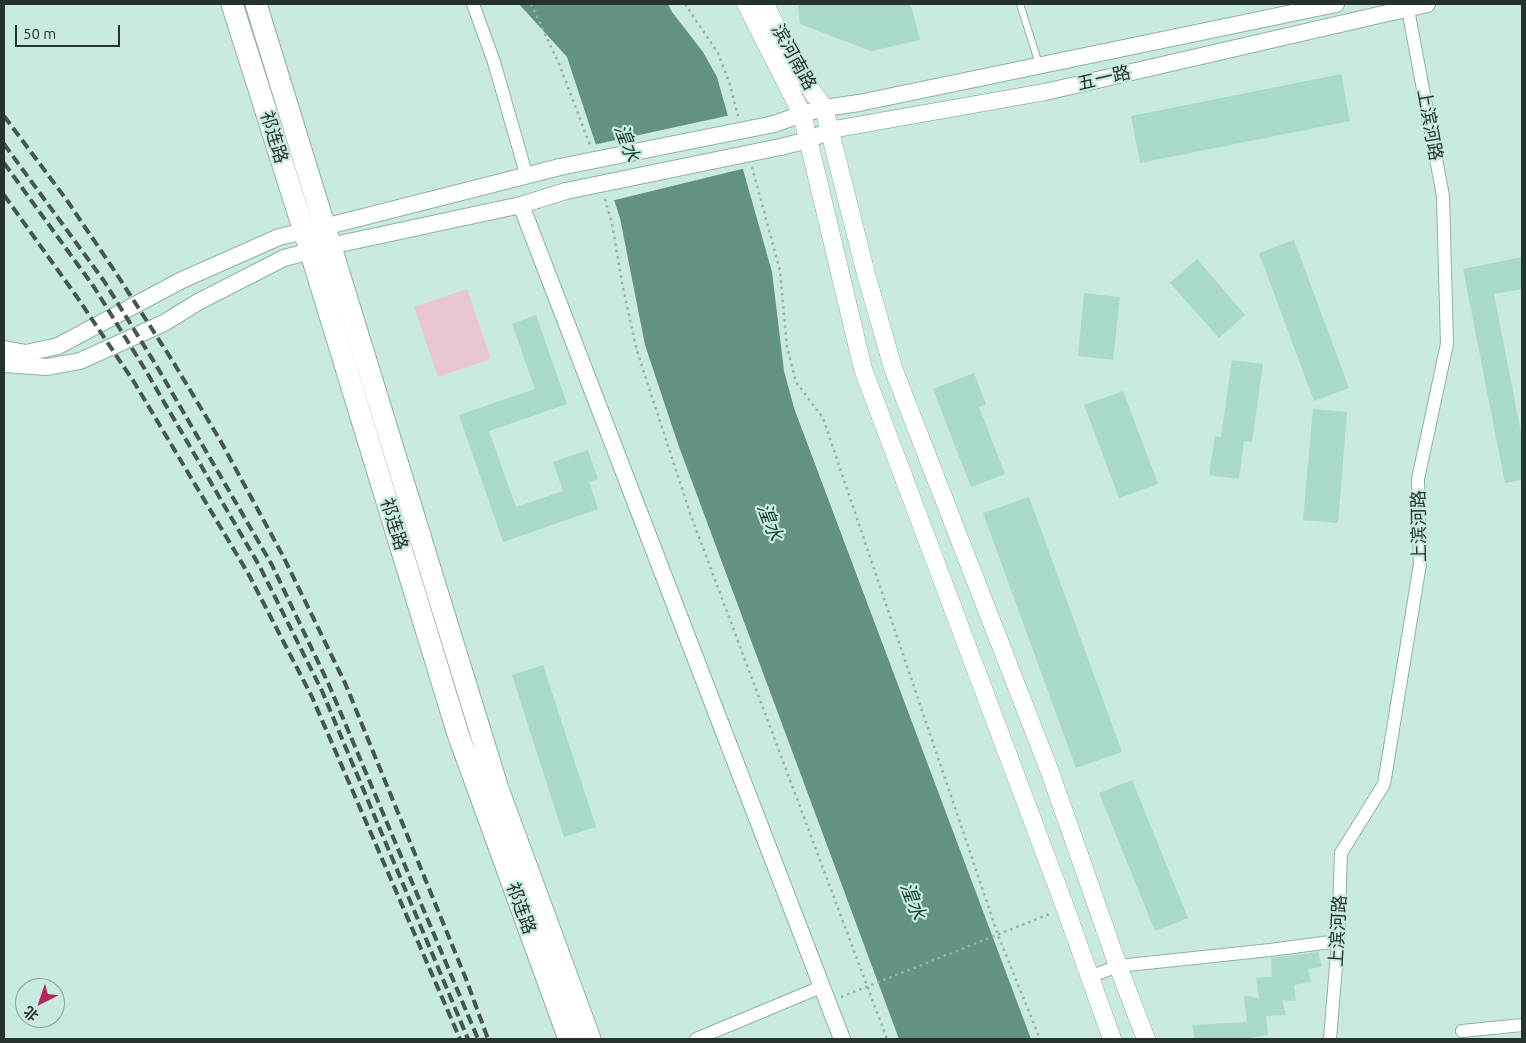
<!DOCTYPE html>
<meta charset="utf-8">
<style>
body{margin:0}
#map{position:relative;width:1526px;height:1043px;overflow:hidden;background:#c9eade;font-family:Ubuntu,"Noto Sans SC",sans-serif}
canvas{display:block}
.frame{position:absolute;inset:0;border:5px solid #26322e;pointer-events:none}
.north{position:absolute;left:15px;top:978px;width:50px;height:50px;box-sizing:border-box;background:#c9eade;border:1px solid #88a098;border-radius:50%;rotate:221deg;font-size:14px;font-weight:700;line-height:20px;text-align:center;color:#26322e}
.north::after{content:'';display:block;margin:auto;width:18px;height:22px;background:#b4265d;clip-path:polygon(50% 0,100% 100%,50% 72%,0 100%)}
.scale{position:absolute;left:15px;top:25px;width:105px;height:22px;box-sizing:border-box;border:2px solid #26322e;border-top:0;padding-left:6px;font-size:15px;line-height:18px;white-space:nowrap;color:#26322e;-webkit-text-stroke:4px #c9eade;paint-order:stroke}
</style>
<div id="map">
<canvas width="1526" height="1043"></canvas>
<div class="frame"></div>
<div class="north">北</div>
<div class="scale">50 m</div>
</div>
<script>
const ctx = document.querySelector('canvas').getContext('2d');
ctx.lineJoin = 'round';
function paint(path, color) { ctx.fillStyle = color; ctx.fill(path, 'evenodd'); }
const poly = rows => new Path2D(rows.map(r => 'M' + r).join(''));
function trace(path, color, width, dash) { ctx.strokeStyle = color; ctx.lineWidth = width; ctx.lineCap = dash ? 'butt' : 'round'; ctx.setLineDash(dash || []); ctx.stroke(path); }
function label(font, color, halo, rows, align = 'center') {
  ctx.font = font + ' Ubuntu,"Noto Sans SC",sans-serif'; ctx.lineWidth = 4.5; ctx.setLineDash([]); ctx.textBaseline = 'middle'; ctx.strokeStyle = halo; ctx.fillStyle = color; for (const [text, x, y, turn = 0] of rows) {
    ctx.save(); ctx.translate(x, y); ctx.rotate((+turn || 0) * Math.PI / 180); ctx.textAlign = isNaN(turn) ? turn : align; if (halo) ctx.strokeText(text, 0, 0); ctx.fillText(text, 0, 0); ctx.restore();
  }
}
paint(poly([
 [467,289,491,359,438,377,414,307]
]), '#eac7cf');
paint(poly([
 [519,4,668,4,672,12,703,52,717,77,772,272,784,371,794,408,1031,1039,899,1039,678,444,645,345,620,218,567,57]
]), '#649282');
paint(poly([
 [731,115,746,168,611,201,593,145]
]), '#c9eade');
paint(poly([
 [798,4,907,4,911,6,920,40,871,51,800,24],
 [1341,74,1350,121,1140,163,1131,116],
 [1294,240,1349,388,1314,401,1259,253],
 [1522,257,1522,289,1494,294,1522,438,1522,480,1505,483,1463,269],
 [1197,259,1245,315,1219,338,1170,283],
 [1084,293,1120,297,1113,360,1078,356],
 [536,315,567,404,489,431,516,507,563,491,553,462,588,450,598,479,589,482,598,509,503,542,459,415,535,389,512,324],
 [1232,360,1263,364,1252,442,1244,441,1239,479,1209,475,1215,436,1221,437],
 [974,373,986,404,979,407,1005,474,971,487,933,389],
 [1123,391,1158,484,1119,498,1084,405],
 [1313,409,1347,412,1338,523,1303,520],
 [1029,497,1122,752,1076,768,983,513],
 [543,665,596,827,564,837,512,675],
 [1132,780,1188,918,1155,931,1099,793],
 [1318,952,1322,967,1308,969,1311,982,1294,985,1296,1001,1282,1000,1286,1015,1266,1016,1268,1035,1242,1039,1195,1039,1192,1025,1247,1022,1244,996,1259,998,1256,978,1272,977,1271,958]
]), '#a9d9c8');
const service = poly([
 [1020,4,1039,64]
]);
const minor = poly([
 [473,4,494,62,527,177],
 [1089,977,1118,966,1270,950,1338,941],
 [1462,1031,1522,1025],
 [696,1039,821,987],
 [1330,1039,1338,941,1341,853,1384,784,1420,564,1418,479,1447,344,1443,196,1407,4]
]);
const tertiary = poly([
 [774,124,802,114,824,108,859,103,1336,4],
 [780,147,809,140,830,130,1045,92,1427,4],
 [521,205,842,1039],
 [4,349,26,353,58,346,182,280,279,237,324,227,560,167],
 [4,364,47,367,80,361,164,323,198,302,284,258,330,246,521,205,566,191]
]);
const secondary = poly([
 [746,4,802,114,863,369,1065,907,1112,1039],
 [765,4,797,70,824,108,866,274,893,368,1050,772,1118,966,1146,1039]
]);
const trunk = poly([
 [232,4,310,250,458,734,569,1039],
 [256,4,498,789,590,1039]
]);
trace(service, '#91b0a5', 8);
trace(minor, '#91b0a5', 14);
trace(tertiary, '#91b0a5', 18);
trace(secondary, '#91b0a5', 19);
trace(trunk, '#91b0a5', 23);
trace(poly([
 [531,4,560,66,590,145],
 [685,4,718,53,730,85,738,116],
 [752,167,780,271,787,347,796,382,823,418,998,935,1040,1039],
 [605,199,612,223,623,288,637,351,690,513,887,1039],
 [841,997,1052,913]
]), '#98b2a9', 2.5, [2.5, 4]);
trace(service, '#fff', 6);
trace(minor, '#fff', 12);
trace(tertiary, '#fff', 16);
trace(secondary, '#fff', 18);
trace(trunk, '#fff', 21);
trace(poly([
 [4,116,66,199,114,270,172,360,220,440,283,556,345,683,466,979,488,1039],
 [4,144,104,281,156,365,272,565,329,685,478,1039],
 [4,163,94,287,146,371,260,567,322,691,468,1039],
 [4,195,77,297,134,382,249,575,312,697,460,1039]
]), '#465651', 4, [10, 5]);
const tertiaryBridge = poly([
 [560,167,774,124],
 [566,191,780,147]
]);
trace(tertiaryBridge, '#91b0a5', 18, []);
trace(tertiaryBridge, '#fff', 16);
label('18px', '#26322e', '#c9eade', [
 ["滨河南路",794,57,61],
 ["五一路",1104,78,-13],
 ["上滨河路",1430,125,80],
 ["祁连路",274,137,73],
 ["祁连路",394,524,73],
 ["上滨河路",1419,526,-91],
 ["祁连路",521,908,70],
 ["上滨河路",1338,931,-87]
]);
label('italic 19px', '#164034', '#c9eade', [
 ["湟水",627,143,69],
 ["湟水",770,522,69],
 ["湟水",913,901,69]
]);
</script>
